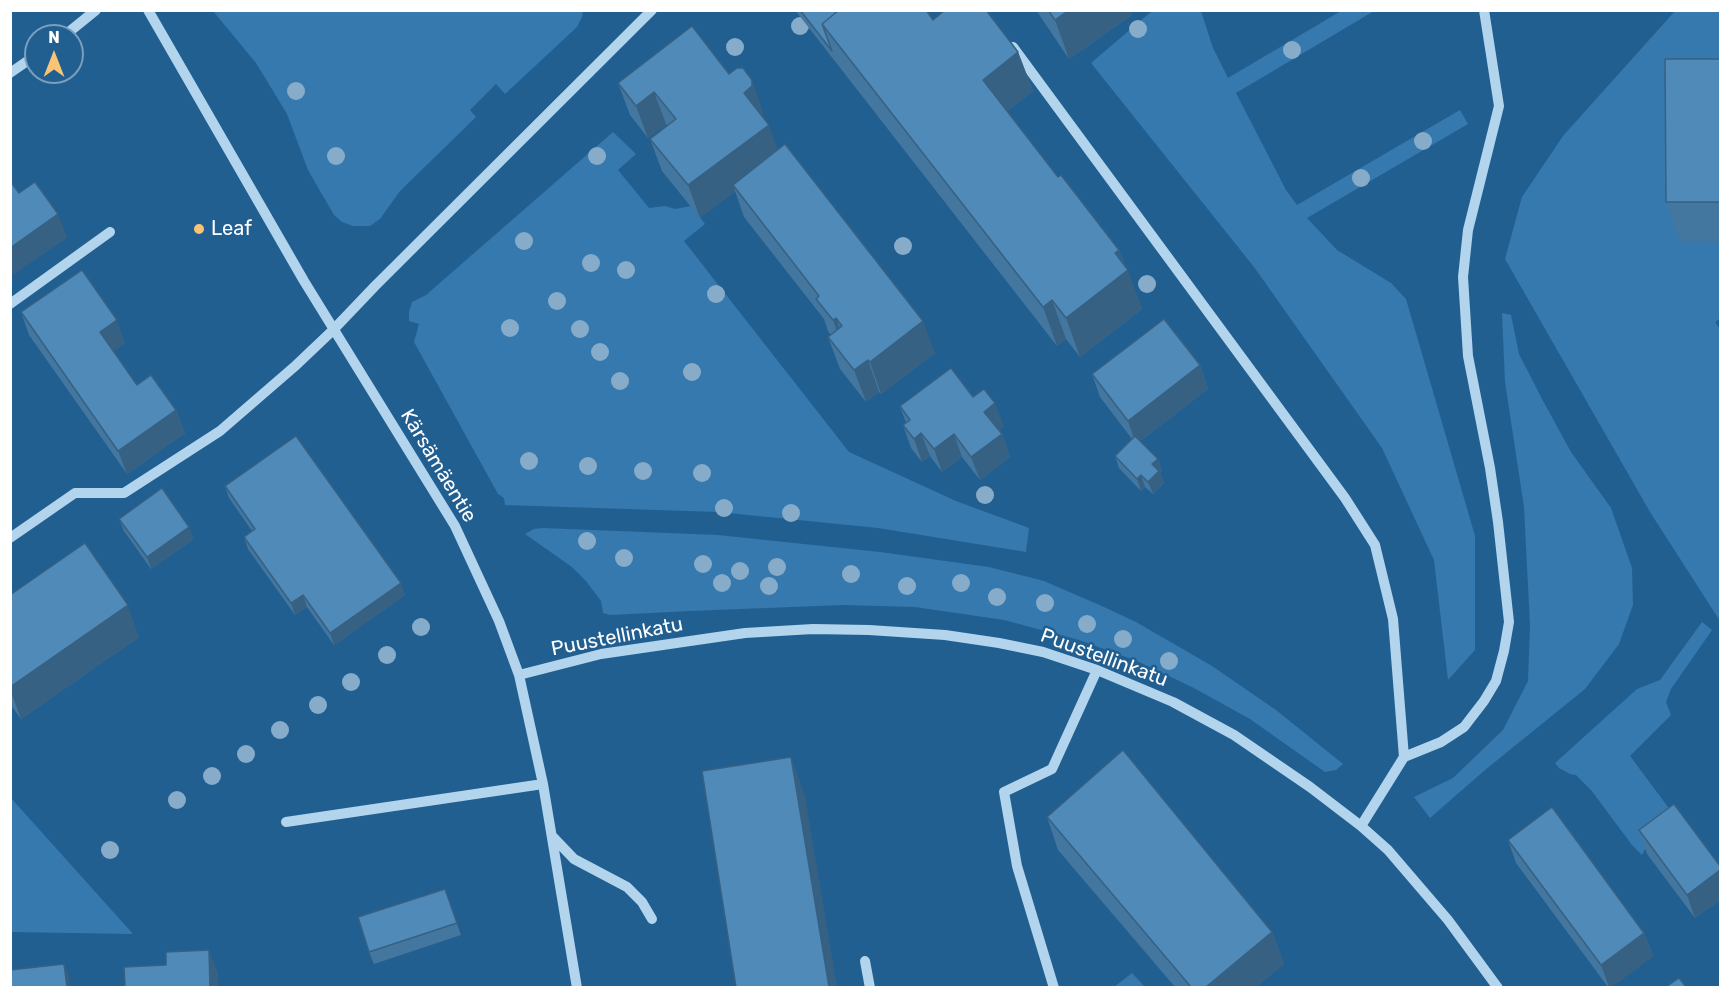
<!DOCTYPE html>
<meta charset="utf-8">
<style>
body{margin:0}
#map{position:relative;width:1731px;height:998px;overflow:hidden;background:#225f91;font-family:Rubik,sans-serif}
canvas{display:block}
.frame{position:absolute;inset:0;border:12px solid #fff;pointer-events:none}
.north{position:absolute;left:24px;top:24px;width:60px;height:60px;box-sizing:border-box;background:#225f91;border:2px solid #7a9fbd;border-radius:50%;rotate:0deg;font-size:16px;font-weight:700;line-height:24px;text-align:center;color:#fff}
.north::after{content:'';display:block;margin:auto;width:21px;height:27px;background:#f9c475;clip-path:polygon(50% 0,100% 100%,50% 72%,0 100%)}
</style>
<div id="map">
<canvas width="1731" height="998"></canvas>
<div class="frame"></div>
<div class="north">N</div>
</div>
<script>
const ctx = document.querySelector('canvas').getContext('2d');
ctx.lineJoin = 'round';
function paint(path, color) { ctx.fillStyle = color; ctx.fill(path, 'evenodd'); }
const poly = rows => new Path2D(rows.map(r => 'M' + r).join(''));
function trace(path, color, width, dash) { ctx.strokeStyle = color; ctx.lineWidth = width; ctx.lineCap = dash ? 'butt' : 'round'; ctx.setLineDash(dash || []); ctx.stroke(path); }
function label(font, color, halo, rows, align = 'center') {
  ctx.font = font + ' Rubik,sans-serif'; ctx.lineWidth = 5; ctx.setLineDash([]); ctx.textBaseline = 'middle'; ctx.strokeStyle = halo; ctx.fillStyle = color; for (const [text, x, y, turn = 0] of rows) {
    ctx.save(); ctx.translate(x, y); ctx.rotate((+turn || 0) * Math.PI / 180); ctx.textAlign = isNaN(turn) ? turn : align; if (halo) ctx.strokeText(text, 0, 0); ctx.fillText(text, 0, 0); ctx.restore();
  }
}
paint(poly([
 [213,11,583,11,582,17,577,27,505,94,496,84,470,110,476,117,400,191,380,219,370,226,353,226,342,222,334,215,308,170,287,114,256,63],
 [1152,11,1201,11,1213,48,1228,78,1341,11,1374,11,1236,93,1286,190,1297,205,1460,110,1468,124,1307,218,1337,250,1391,283,1406,299,1475,536,1475,650,1448,680,1434,560,1382,448,1254,267,1091,63],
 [1675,11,1720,11,1720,319,1715,322,1720,329,1720,621,1650,512,1505,259,1522,197,1563,136],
 [613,132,636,154,618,170,649,208,665,206,675,209,691,206,705,224,684,241,849,452,956,501,1029,528,1026,552,878,528,718,512,505,505,504,498,498,494,414,342,419,324,409,321,409,312,412,302,426,295],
 [1502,313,1511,315,1519,354,1542,399,1571,452,1611,508,1632,568,1633,605,1619,644,1585,689,1485,770,1430,818,1414,797,1453,778,1503,730,1528,681,1530,625,1524,507,1505,382],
 [542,528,718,535,880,552,989,567,1044,581,1104,607,1136,622,1212,666,1276,710,1343,764,1336,770,1325,772,1250,719,1192,687,1137,661,1079,640,1004,620,915,607,843,605,690,611,610,615,603,613,601,601,586,581,572,567,525,534,534,529],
 [1702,622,1712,630,1671,689,1666,702,1671,715,1630,756,1680,823,1645,849,1642,855,1632,845,1591,790,1576,775,1570,774,1559,768,1555,763,1637,689,1660,680],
 [11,798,133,934,11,932],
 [1132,973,1145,987,1114,987]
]), '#3679ae');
trace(poly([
 [148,10,304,281,455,526,499,621,519,675,543,784,577,988],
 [64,36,96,10],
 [1013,47,1345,498,1375,545,1393,619,1404,757],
 [10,73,36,55],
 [10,304,110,232],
 [10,538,75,493,124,493,220,431,294,367,334,329,375,286,652,10],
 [519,675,601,654,745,633,813,629,869,630,945,635,999,643,1043,652,1097,670,1173,702,1234,735,1310,787,1361,826,1388,850,1448,920,1498,988],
 [286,822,543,784],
 [1361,826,1404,757,1441,742,1464,727,1484,701,1496,681,1504,651,1509,622,1498,522,1490,468,1468,356,1463,277,1468,230,1499,106,1484,10],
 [553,837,574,859,627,887,642,902,652,919],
 [865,961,870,988],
 [1054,988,1017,866,1004,792,1052,769,1097,670]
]), '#b3d4ed', 10);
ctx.fillStyle = '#87acca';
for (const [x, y] of [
 [800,26],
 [1138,29],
 [735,47],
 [1292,50],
 [296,91],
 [1423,141],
 [336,156],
 [597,156],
 [1361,178],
 [524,241],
 [903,246],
 [591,263],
 [626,270],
 [1147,284],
 [716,294],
 [557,301],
 [510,328],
 [580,329],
 [600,352],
 [692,372],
 [620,381],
 [529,461],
 [588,466],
 [643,471],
 [702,473],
 [985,495],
 [724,508],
 [791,513],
 [587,541],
 [624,558],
 [703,564],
 [777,567],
 [740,571],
 [851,574],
 [722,583],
 [961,583],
 [769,586],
 [907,586],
 [997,597],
 [1045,603],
 [1087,624],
 [421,627],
 [1123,639],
 [387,655],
 [1169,661],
 [351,682],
 [318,705],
 [280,730],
 [246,754],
 [212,776],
 [177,800],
 [110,850]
]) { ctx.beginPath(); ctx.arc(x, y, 9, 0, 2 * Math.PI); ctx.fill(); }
paint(poly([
 [795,10,926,10,933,20,1018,52,1033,91,1007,111,1058,177,1119,250,1142,309,1080,357,1066,339,1057,346],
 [1036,10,1131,10,1132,15,1069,59],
 [1720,59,1720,241,1680,242,1666,202],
 [729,74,763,112,763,118,778,150,935,353,881,394,879,392,866,402,840,369,828,337,831,335,828,331,824,319,744,217,735,191,700,218,662,171,650,139,667,126,666,124,648,138,630,115,618,83],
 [21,312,125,343,113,351,137,385,176,410,185,433,127,474,29,335],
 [1200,365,1208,389,1140,441,1158,459,1162,471,1160,473,1164,483,1153,494,1145,487,1141,491,1119,468,1115,456,1132,439,1100,397,1092,374],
 [973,397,1004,426,999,430,1002,434,1010,457,980,480,962,457,942,472,930,456,922,462,911,448,903,425,906,423,900,406],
 [225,486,405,595,334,645,307,607,295,615,248,549,244,537,252,531,229,498],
 [119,519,194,539,151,569,124,531],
 [10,595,139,637,21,719,10,704],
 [1047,817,1272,932,1284,964,1256,987,1175,987,1058,850],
 [1639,830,1720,866,1720,900,1695,918,1647,854],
 [1508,840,1644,933,1653,956,1611,987,1608,987,1516,863],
 [445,889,461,935,374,964,369,952]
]), '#44779f');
paint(poly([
 [1069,10,1131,10,1132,15,1069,59,1055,20],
 [1018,52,1033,91,997,119,983,80],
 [752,80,763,112,763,118,744,93],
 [654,92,666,124,648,138,636,106],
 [769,125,780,157,733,185,735,191,700,218,688,185],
 [58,214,67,238,10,277,10,248],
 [1119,250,1127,271,1128,270,1142,309,1080,357,1066,318,1115,253],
 [1052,300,1066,339,1057,346,1043,307],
 [836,318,848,350,845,353,833,320],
 [117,320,125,343,108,355,100,332],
 [923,321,935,353,881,394,870,362],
 [868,360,879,392,866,402,854,370],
 [1200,365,1208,389,1136,444,1128,421],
 [995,403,1004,426,992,435,984,412],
 [176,410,185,433,127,474,118,451],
 [921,433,930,456,922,462,914,439],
 [954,434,962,457,942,472,934,449],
 [1002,434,1010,457,980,480,971,457],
 [1158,459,1162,471,1160,473,1164,483,1153,494,1148,482,1152,464],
 [1141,475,1145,487,1141,491,1137,479],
 [189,527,194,539,151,569,147,557],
 [401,583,405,595,334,645,330,633],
 [303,595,307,607,295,615,291,603],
 [128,605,139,637,21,719,10,689,10,687],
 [791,757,805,796,837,987,829,987],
 [1720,870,1720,900,1695,918,1687,895],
 [1272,932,1284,964,1256,987,1206,987],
 [1644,933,1653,956,1611,987,1609,987,1601,965],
 [209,950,218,973,218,987,210,987],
 [64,964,69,977,70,987,67,987]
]), '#376182');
const building = poly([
 [800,10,839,10,822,24,832,51,800,10],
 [839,10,926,10,933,20,945,10,986,10,1018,52,983,80,1058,177,1061,175,1119,250,1115,253,1128,270,1066,318,1052,300,1043,307,822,24,839,10],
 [1048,10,1069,10,1055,20,1048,10],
 [692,26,729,74,737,68,743,68,752,80,752,86,744,93,769,125,688,185,650,139,676,119,654,92,636,106,618,83,692,26],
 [1665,59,1720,59,1720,202,1666,202,1665,59],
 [785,144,923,321,870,362,868,360,854,370,828,337,842,326,836,318,833,320,816,299,819,296,733,185,785,144],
 [10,181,19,193,35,182,58,214,10,248,10,181],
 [82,270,117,320,100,332,137,385,151,375,176,410,118,451,21,312,82,270],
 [1164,319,1200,365,1128,421,1092,374,1164,319],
 [951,368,973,397,984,389,995,403,984,412,1002,434,971,457,954,434,934,449,921,433,914,439,903,425,910,420,900,406,951,368],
 [296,436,401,583,330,633,303,595,291,603,244,537,255,529,225,486,296,436],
 [1135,436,1158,459,1152,464,1159,471,1148,482,1141,475,1137,479,1115,456,1135,436],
 [162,488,189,527,147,557,119,519,162,488],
 [85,543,128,605,10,687,10,595,85,543],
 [1123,750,1272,932,1206,987,1191,987,1047,817,1123,750],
 [791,757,829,987,736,987,702,771,791,757],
 [1674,804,1720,866,1720,870,1687,895,1639,830,1674,804],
 [1552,807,1644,933,1601,965,1508,840,1552,807],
 [445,889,457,923,369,952,358,917,445,889],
 [209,950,210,987,125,987,124,967,166,965,166,952,209,950],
 [64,964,67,987,10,987,10,970,64,964],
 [1679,978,1686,987,1666,987,1679,978]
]);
paint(building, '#4f8ab9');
trace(building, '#376182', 1.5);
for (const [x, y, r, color] of [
 [199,229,6,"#f9c475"]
]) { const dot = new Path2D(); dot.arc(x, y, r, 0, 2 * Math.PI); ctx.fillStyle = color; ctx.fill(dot); trace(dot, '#225f91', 2); }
label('20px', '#fff', '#225f91', [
 ["Leaf",211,229]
], 'left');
label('20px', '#fff', '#225f91', [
 ["Kärsämäentie",438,466,59],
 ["Puustellinkatu",617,637,-11],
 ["Puustellinkatu",1104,658,20]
]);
</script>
